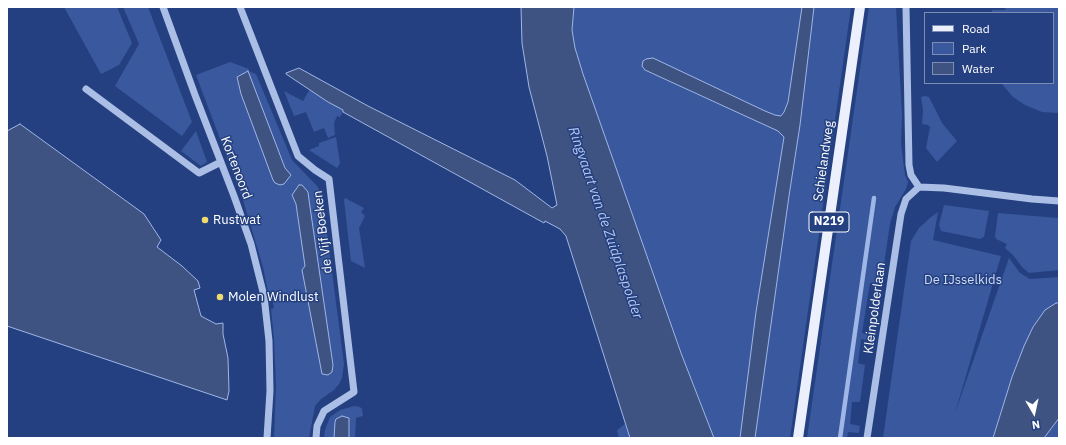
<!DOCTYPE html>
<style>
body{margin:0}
#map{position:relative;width:1066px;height:445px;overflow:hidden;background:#244080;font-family:"IBM Plex Sans",sans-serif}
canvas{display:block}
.frame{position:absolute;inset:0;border:8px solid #fff;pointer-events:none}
.legend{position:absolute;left:924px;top:12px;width:130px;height:72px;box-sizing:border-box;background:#244080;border:1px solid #7c8cb3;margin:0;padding:5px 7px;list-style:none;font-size:12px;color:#fff}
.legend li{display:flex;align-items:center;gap:8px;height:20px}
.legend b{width:20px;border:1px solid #7c8cb3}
.north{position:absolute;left:1014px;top:393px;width:40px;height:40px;-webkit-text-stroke:3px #244080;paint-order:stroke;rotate:171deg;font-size:11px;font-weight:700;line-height:16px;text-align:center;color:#fff}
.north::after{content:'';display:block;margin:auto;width:14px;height:18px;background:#fff;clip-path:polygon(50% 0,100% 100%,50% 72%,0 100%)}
</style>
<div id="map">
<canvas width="1066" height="445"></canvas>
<div class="frame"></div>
<ul class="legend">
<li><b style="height:5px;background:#ecf0fd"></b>Road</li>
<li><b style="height:11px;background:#39589e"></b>Park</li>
<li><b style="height:11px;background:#3f5382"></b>Water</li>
</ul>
<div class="north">N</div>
</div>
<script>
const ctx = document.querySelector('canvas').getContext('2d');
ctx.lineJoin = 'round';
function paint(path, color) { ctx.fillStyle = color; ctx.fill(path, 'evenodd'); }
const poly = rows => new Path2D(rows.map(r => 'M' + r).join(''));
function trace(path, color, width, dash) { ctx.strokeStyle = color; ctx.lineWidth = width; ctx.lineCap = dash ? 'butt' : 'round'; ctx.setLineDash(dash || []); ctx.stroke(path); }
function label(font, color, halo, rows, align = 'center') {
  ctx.font = font + ' "IBM Plex Sans",sans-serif'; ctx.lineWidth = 3; ctx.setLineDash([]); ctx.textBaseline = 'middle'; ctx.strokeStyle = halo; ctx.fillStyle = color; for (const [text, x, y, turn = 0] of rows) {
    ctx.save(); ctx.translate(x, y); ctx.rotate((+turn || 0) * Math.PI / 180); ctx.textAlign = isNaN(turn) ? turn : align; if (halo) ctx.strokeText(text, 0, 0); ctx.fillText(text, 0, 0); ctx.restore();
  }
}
paint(poly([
 [64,7,117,7,132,43,119,65,101,74],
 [123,7,148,7,192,122,182,136,115,86,139,44],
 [574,7,802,7,788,102,784,112,781,116,775,115,645,70,778,131,784,137,741,438,714,438,681,353,583,74,575,48,572,30],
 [814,7,851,7,790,438,755,438,789,196,800,125],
 [869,7,896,7,902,116,901,144,905,175,908,182,906,189,895,207,890,224,881,284,870,283,862,333,873,336,872,341,861,339,858,363,865,365,860,402,852,402,850,424,860,426,859,433,848,432,847,438,807,438],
 [1006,7,1059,7,1059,113,1042,112,1025,105,1013,97,1001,83,1053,83,1053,13,992,13,992,10,1005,10],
 [230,62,249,69,248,71,256,74,292,160,317,186,322,195,344,364,342,378,339,384,334,390,321,399,315,406,309,438,274,438,276,385,274,339,271,309,274,308,271,292,268,292,263,267,243,200,196,75],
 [248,71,285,168,275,183,241,94,237,77],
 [292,195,309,200,333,365,333,369,322,374,302,270,305,266,296,204],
 [310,89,328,102,344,110,340,117,337,116,334,123,335,135,328,138,324,128,314,132,306,112,294,116,284,91,303,101],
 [925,96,929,97,942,123,957,141,937,162,926,148,930,127,928,125,922,124,923,110,921,97],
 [196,131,207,162,201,166,181,151],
 [336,137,340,163,337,168,309,150,319,146,319,143],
 [345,198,364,208,361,212,365,216,359,228,365,268,351,261,344,200],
 [944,205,989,211,984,237,980,239,941,231,939,225],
 [938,212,933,240,1001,256,955,413,1009,258,1020,273,1030,279,1059,277,1059,303,1056,303,1024,346,1012,377,993,438,883,438,911,241,919,228,931,217],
 [998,213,1058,218,1059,270,1029,273,1022,267,1013,255,1005,248,1007,244,996,239,995,236],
 [354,406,360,407,362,409,363,416,356,418,355,438,349,438,349,424,335,422,334,438,324,438,325,430,330,417,340,410],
 [1059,418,1059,438,1044,438],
 [625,424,630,438,619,438,617,430]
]), '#39589e');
const water = poly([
 [521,7,574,7,572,30,575,48,583,74,681,353,714,438,630,438,566,236,560,229,545,221,544,223,343,112,343,110,328,102,286,74,286,73,299,68,368,106,515,180,552,208,557,205,547,156,529,87,522,43,521,7],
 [802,7,814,7,800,125,789,196,755,438,740,438,756,312,784,137,778,131,645,70,642,66,643,61,646,59,653,58,765,111,775,115,781,116,784,112,788,102,802,7],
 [248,71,285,168,291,175,284,184,280,185,275,183,273,180,241,94,237,77,248,71],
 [20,124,144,214,161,240,157,247,182,266,198,281,200,288,194,290,201,316,216,324,223,323,223,334,228,358,229,391,227,400,7,326,7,131,20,124],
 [299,185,302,185,308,192,309,200,333,365,332,372,328,375,322,374,302,270,305,266,296,204,292,195,299,185],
 [1056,303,1059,303,1059,418,1044,438,993,438,1012,377,1024,346,1033,327,1045,310,1056,303],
 [342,416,349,418,349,438,334,438,335,422,336,419,342,416]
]);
paint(water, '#3f5382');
trace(water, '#9fb7e7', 1);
trace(poly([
 [840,438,874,198]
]), '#9fb7e7', 4.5);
trace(poly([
 [163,7,195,95,234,196,251,244,264,296,269,341,270,391,267,438],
 [240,7,298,156,315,170,329,179,354,392,324,411,317,426,316,438],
 [906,7,909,165,911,175,919,187,944,188,1032,199,1059,201],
 [86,89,199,173,221,162],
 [867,438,901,214,906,199,919,187]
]), '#abbee6', 7);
trace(poly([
 [798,438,860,7]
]), '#ecf0fd', 10);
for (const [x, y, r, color] of [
 [205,220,4,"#f1dc6f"],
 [220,297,4,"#f1dc6f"]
]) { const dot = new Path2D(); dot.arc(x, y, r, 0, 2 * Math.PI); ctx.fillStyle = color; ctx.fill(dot); trace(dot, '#244080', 1.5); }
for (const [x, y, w] of [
 [829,222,40]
]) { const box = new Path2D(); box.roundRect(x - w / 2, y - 10, w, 20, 3); ctx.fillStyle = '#244080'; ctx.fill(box); trace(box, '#fff', 1); }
label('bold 12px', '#fff', null, [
 ["N219",829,222]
]);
label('13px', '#fff', '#244080', [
 ["Schielandweg",824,161,-82],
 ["Kortenoord",236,168,69],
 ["de Vijf Boeken",323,232,-97],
 ["Kleinpolderlaan",875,308,-82]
]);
label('13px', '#fff', '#244080', [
 ["Rustwat",213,220],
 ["Molen Windlust",228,297]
], 'left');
label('13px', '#cedbf5', '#244080', [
 ["De IJsselkids",963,280]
]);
label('italic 14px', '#b6c8ee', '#244080', [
 ["Ringvaart van de Zuidplaspolder",605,223,71]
]);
</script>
